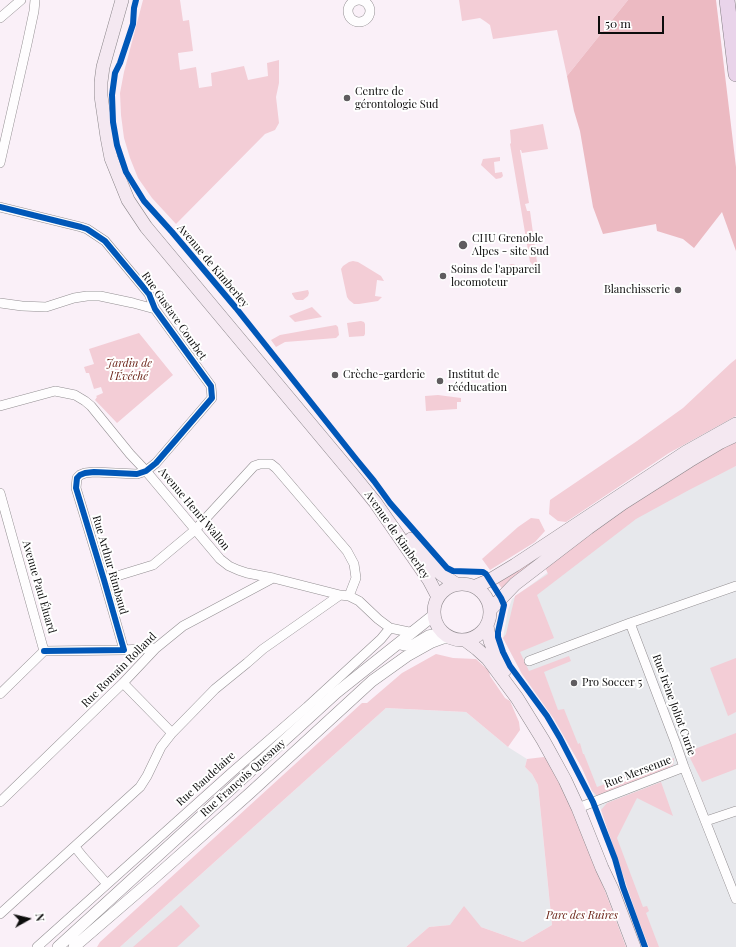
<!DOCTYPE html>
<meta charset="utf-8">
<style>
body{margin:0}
#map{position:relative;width:736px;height:947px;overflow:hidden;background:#faf0f8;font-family:"Playfair Display",serif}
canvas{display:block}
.north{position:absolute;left:8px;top:899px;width:40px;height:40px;-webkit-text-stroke:3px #fff;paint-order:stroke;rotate:82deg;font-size:11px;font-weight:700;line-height:16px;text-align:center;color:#0c0c0c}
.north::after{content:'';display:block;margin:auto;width:14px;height:18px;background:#0c0c0c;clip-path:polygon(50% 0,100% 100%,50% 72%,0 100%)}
.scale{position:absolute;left:598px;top:16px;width:66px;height:18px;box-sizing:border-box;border:2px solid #0c0c0c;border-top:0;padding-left:5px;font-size:12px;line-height:14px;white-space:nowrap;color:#0c0c0c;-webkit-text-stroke:3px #fff;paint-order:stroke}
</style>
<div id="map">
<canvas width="736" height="947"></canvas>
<div class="north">N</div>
<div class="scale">50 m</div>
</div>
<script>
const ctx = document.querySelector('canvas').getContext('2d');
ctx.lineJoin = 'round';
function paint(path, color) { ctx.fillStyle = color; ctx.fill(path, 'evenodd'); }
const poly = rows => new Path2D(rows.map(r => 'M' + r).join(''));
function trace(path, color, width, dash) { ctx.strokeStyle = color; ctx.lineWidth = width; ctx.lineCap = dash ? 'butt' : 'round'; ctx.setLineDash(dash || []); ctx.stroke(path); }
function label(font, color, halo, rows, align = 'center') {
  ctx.font = font + ' "Playfair Display",serif'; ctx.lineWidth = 4; ctx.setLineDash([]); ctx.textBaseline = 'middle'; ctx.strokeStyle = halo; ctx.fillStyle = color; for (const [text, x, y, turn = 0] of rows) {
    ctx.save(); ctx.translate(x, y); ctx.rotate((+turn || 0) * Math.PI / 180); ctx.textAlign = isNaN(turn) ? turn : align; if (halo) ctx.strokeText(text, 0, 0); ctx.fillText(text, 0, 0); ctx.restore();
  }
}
paint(poly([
 [736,466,736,947,649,947,637,916,601,810,582,768,554,719,522,674,503,638,508,610,512,599,617,521],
 [386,708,466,712,508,747,527,759,525,767,532,774,538,785,552,925,523,942,481,927,450,925,429,927,406,947,120,947]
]), '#e7e8ec');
paint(poly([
 [143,0,180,0,183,21,189,20,193,51,178,53,180,70,196,67,199,88,212,86,211,73,244,66,248,80,268,76,267,63,279,60,279,83,276,97,279,123,275,130,265,134,176,224,152,198,138,178,130,158,124,138,121,115,120,93,124,72],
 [459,0,628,0,567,76,557,30,493,39,490,25,486,22,480,18,462,21],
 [543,124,548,149,522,153,521,150,520,150,529,203,525,204,527,211,530,211,537,262,540,265,535,267,530,262,510,144,511,143,510,130],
 [500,157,500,161,494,162,495,173,502,172,503,176,501,178,496,179,481,165,483,159],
 [353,261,358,262,363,265,381,276,384,281,377,280,375,296,382,297,378,301,359,304,354,304,349,300,347,297,341,269,343,266,349,262],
 '506 270a6 6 0 1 1 12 0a6 6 0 1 1-12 0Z',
 [308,290,309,293,308,296,303,300,297,300,295,299,292,294,292,293],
 [312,307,322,317,295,322,289,316],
 [361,321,364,322,365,324,365,334,364,336,349,337,347,323],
 [336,325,338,327,339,335,336,338,285,342,276,347,271,340,280,335],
 [139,333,173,375,117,423,95,400,97,397,96,396,103,393,101,387,94,389,89,373,86,373,84,367,94,364,89,349],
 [736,359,736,416,669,453,566,522,558,521,549,514,550,500,637,441,683,408,731,363],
 [438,395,461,398,461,402,457,402,457,409,426,411,425,396],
 [736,441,736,466,689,490,636,519,537,595,554,638,520,652,529,671,569,656,571,661,544,672,558,710,564,709,578,744,580,743,583,754,584,754,597,787,674,758,673,765,661,772,599,795,596,795,592,791,582,768,554,719,522,674,503,638,506,634,515,596,548,574,545,567,639,499,700,459],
 [531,518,539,519,545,531,535,542,490,570,482,559,518,527],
 [543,551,545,554,504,591,497,582],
 [436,654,453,658,476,659,489,671,490,676,505,698,510,701,519,722,520,730,508,747,466,712,386,708,120,947,97,947,100,942,362,703,367,703,402,673],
 [736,658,736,712,728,716,710,668],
 [736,733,736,769,702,782,687,752],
 [544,757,552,764,591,854,626,947,406,947,429,927,450,925,464,906,481,927,523,942,552,925,538,785,532,774,525,767,527,759],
 [661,782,673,816,637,798,617,838,643,907,647,906,649,911,646,913,659,947,649,947,637,916,601,810,607,803],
 [181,905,200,926,177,947,133,947]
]), '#f3cdd6');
paint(poly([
 [628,0,716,0,736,167,736,251,722,212,694,248,683,239,657,231,656,224,603,234,593,207,580,131,574,111,567,76]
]), '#ecbac2');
const minor = poly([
 '348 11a11 11 0 1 1 22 0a11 11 0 1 1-22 0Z',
 [0,18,21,0],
 [0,163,27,44,34,11,35,0],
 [0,207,81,227,87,229,105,241,149,294,155,309,211,386,212,398,156,463,146,471,137,474,94,472,85,473,80,475,77,478,76,488,104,580,124,650,44,651],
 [0,303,22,306,46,307,74,298,87,296,100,296,133,303,155,309],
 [0,406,55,391,75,395,85,401,91,406,130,454,146,471,220,559,229,566,238,570,247,573,273,578,340,595,349,596,359,601,378,619,390,628,409,632,413,631],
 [0,493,44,651,0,694],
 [104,580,153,565,195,530,254,466,260,464,271,464,276,468,347,551,354,564,356,578,349,596],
 [736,586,630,623,676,744,684,767,736,899],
 [397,644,404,646,413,644,428,635,443,632],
 [124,650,156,648],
 [529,661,630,623],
 [123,683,172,733],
 [0,802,123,683,156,648,183,626,273,578],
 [578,808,684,767],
 [706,821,736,811],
 [75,847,83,857,107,884],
 [0,914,140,787,147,776,161,747,172,733,215,689,247,663,263,649,340,595],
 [37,947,231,773,307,707,381,639,390,628]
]);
const tertiary = poly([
 [58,947,336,693,434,615],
 [74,947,153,879,250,793,372,681,407,656,432,642,443,638,451,638]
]);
const secondary = poly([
 [122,0,103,67,101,82,101,96,107,137,111,158,128,200,146,227,353,475,375,502,429,580,438,597],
 [411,539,428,560,441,574,456,584],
 '434 612a28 28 0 1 1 56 0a28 28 0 1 1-56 0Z',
 [476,586,490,580,515,565,686,452,736,424],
 [491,609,515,584,588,528,623,503,689,461,721,442,736,435],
 [487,626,490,641,498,660,505,670],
 [465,640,477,649,488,659,517,698,543,740,548,749,565,780,578,808,602,868,612,889,634,947]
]);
const trunk = poly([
 [727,0,736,74]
]);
trace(minor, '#938f92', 10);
trace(tertiary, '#938f92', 12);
trace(secondary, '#8a8589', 14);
trace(trunk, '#807c80', 16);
trace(minor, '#fefdfe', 9);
trace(tertiary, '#fefdfe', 11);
trace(secondary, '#f4e8f1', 13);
trace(trunk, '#e9d4ea', 15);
trace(poly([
 [136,0,134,8,133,24,120,63,115,73,112,95,113,122,117,145,126,172,144,201,172,232,236,308,356,459,374,481,390,503,447,568,453,571,483,572,486,574,501,598,504,605,498,632,498,637,503,652,510,666,547,716,560,738,593,802,615,859,623,887,645,947],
 [0,207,81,227,87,229,105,241,149,294,155,309,211,386,212,398,156,463,146,471,137,474,94,472,85,473,80,475,77,478,76,488,104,580,124,650,44,651]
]), '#0057b8', 6);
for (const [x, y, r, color] of [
 [347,98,4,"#5f5c5f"],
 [463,245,5,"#5f5c5f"],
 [443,276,4,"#5f5c5f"],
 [678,290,4,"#5f5c5f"],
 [335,375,4,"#5f5c5f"],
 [440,381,4,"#5f5c5f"],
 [574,683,4,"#5f5c5f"]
]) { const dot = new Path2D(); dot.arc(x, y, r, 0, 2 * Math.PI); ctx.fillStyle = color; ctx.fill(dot); trace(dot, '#fff', 1.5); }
label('11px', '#0c0c0c', '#fff', [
 ["Centre de",355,92],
 ["gérontologie Sud",355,105],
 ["CHU Grenoble",472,239],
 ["Alpes - site Sud",472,252],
 ["Soins de l'appareil",451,270],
 ["locomoteur",451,283],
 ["Blanchisserie",670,290,"right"],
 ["Crèche-garderie",343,375],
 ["Institut de",448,375],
 ["rééducation",448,388],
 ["Pro Soccer 5",582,683]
], 'left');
label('11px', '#0c0c0c', '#fff', [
 ["Avenue de Kimberley",213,266,50],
 ["Rue Gustave Courbet",174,316,55],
 ["Avenue Henri Wallon",194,509,50],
 ["Avenue de Kimberley",397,535,55],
 ["Rue Arthur Rimbaud",110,565,74],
 ["Avenue Paul Éluard",39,587,74],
 ["Rue Romain Rolland",119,670,-45],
 ["Rue Irène Joliot Curie",674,705,70],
 ["Rue Mersenne",638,772,-21],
 ["Rue François Quesnay",243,778,-42],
 ["Rue Baudelaire",206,779,-42]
]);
label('italic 11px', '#6a2216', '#fff', [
 ["Jardin de",129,364],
 ["l'Évéché",129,377],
 ["Parc des Ruires",582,916]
]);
</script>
